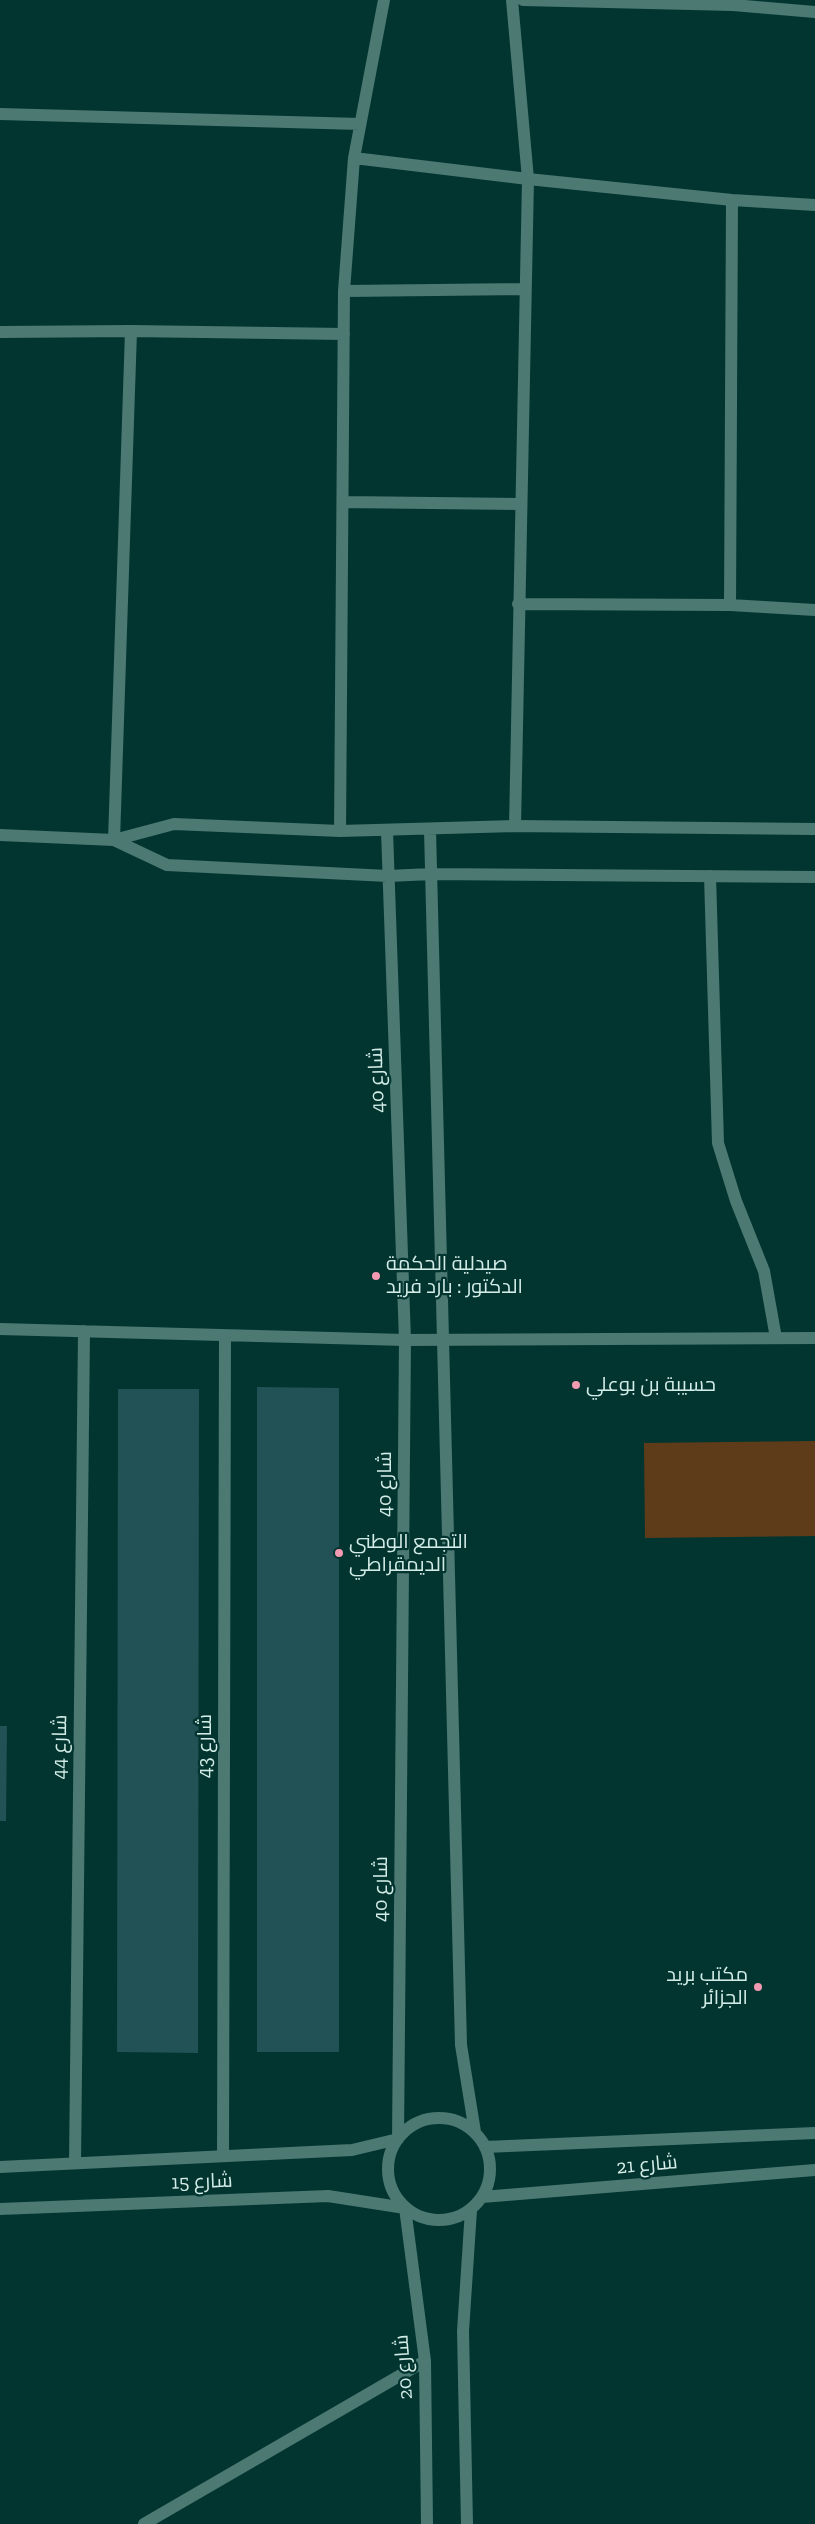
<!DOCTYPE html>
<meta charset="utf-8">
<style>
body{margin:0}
canvas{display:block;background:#02352f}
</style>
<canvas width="815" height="2524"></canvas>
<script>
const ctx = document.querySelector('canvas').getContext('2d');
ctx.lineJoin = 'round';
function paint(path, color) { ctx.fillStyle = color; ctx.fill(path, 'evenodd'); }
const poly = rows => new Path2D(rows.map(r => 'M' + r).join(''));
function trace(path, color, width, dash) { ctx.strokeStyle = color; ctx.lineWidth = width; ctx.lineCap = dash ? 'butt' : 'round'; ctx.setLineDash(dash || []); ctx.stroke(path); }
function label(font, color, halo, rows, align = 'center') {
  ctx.font = font + ' "Zilla Slab",Cairo,serif'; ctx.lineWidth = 4.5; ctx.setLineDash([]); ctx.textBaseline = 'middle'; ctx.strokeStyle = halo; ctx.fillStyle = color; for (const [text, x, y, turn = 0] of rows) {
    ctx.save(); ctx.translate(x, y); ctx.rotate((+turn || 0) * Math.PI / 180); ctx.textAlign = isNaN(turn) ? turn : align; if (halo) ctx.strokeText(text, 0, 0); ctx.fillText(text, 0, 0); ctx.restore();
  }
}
paint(poly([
 [815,1441,815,1536,645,1538,644,1443]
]), '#5f3c19');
paint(poly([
 [257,1387,339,1388,339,2052,257,2052],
 [118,1389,199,1389,198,2053,117,2052],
 [0,1726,7,1726,6,1821,0,1821]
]), '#225156');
trace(poly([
 [710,876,718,1143,736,1201,764,1271,776,1338]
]), '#4c7972', 12);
trace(poly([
 [512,0,528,179,515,826],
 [523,0,733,5,815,12],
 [0,114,360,124],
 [354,158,528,179,732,200,815,205],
 [344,291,524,289],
 [0,332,131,331,344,334],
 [343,502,520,504],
 [518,604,730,605,815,610],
 [730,605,732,200],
 [340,831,344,291,354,158,384,0],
 [114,840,131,331],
 [0,1329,405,1340,815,1338],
 [223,2156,225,1336],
 [75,2163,84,1331],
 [144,2524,425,2361]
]), '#4c7972', 12);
trace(poly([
 [815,829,515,826,340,831,174,824,114,840,167,865,388,876,431,874,815,877],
 [430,830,461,2045,475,2132],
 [0,835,114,840],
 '388 2169a51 51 0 1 1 102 0a51 51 0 1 1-102 0Z',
 [485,2147,815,2133],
 [0,2167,352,2150,398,2139,405,1340,387,831],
 [482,2197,815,2170],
 [0,2209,328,2196,405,2208,425,2361,427,2524],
 [467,2524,463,2331,471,2210]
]), '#4c7972', 12);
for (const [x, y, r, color] of [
 [376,1276,5,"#f19ab1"],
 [576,1385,5,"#f19ab1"],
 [339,1553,5,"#f19ab1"],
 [758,1987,5,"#f19ab1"]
]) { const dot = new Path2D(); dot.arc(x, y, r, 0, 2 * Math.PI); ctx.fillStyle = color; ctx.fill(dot); trace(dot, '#02352f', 2); }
label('20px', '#d4ece7', '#02352f', [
 ["شارع 40",377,1080,-92],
 ["شارع 40",385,1484,-90],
 ["شارع 43",205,1746,-90],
 ["شارع 44",60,1747,-89],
 ["شارع 40",381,1889,-90],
 ["شارع 21",647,2165,-5],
 ["شارع 15",202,2182,-2],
 ["شارع 20",404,2367,-94]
]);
label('20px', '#d4ece7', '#02352f', [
 ["صيدلية الحكمة",386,1264],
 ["الدكتور : بارد فريد",386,1287],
 ["حسيبة بن بوعلي",586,1385],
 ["التجمع الوطني",349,1542],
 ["الديمقراطي",349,1565],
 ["مكتب بريد",748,1975,"right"],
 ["الجزائر",748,1998,"right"]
], 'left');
</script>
